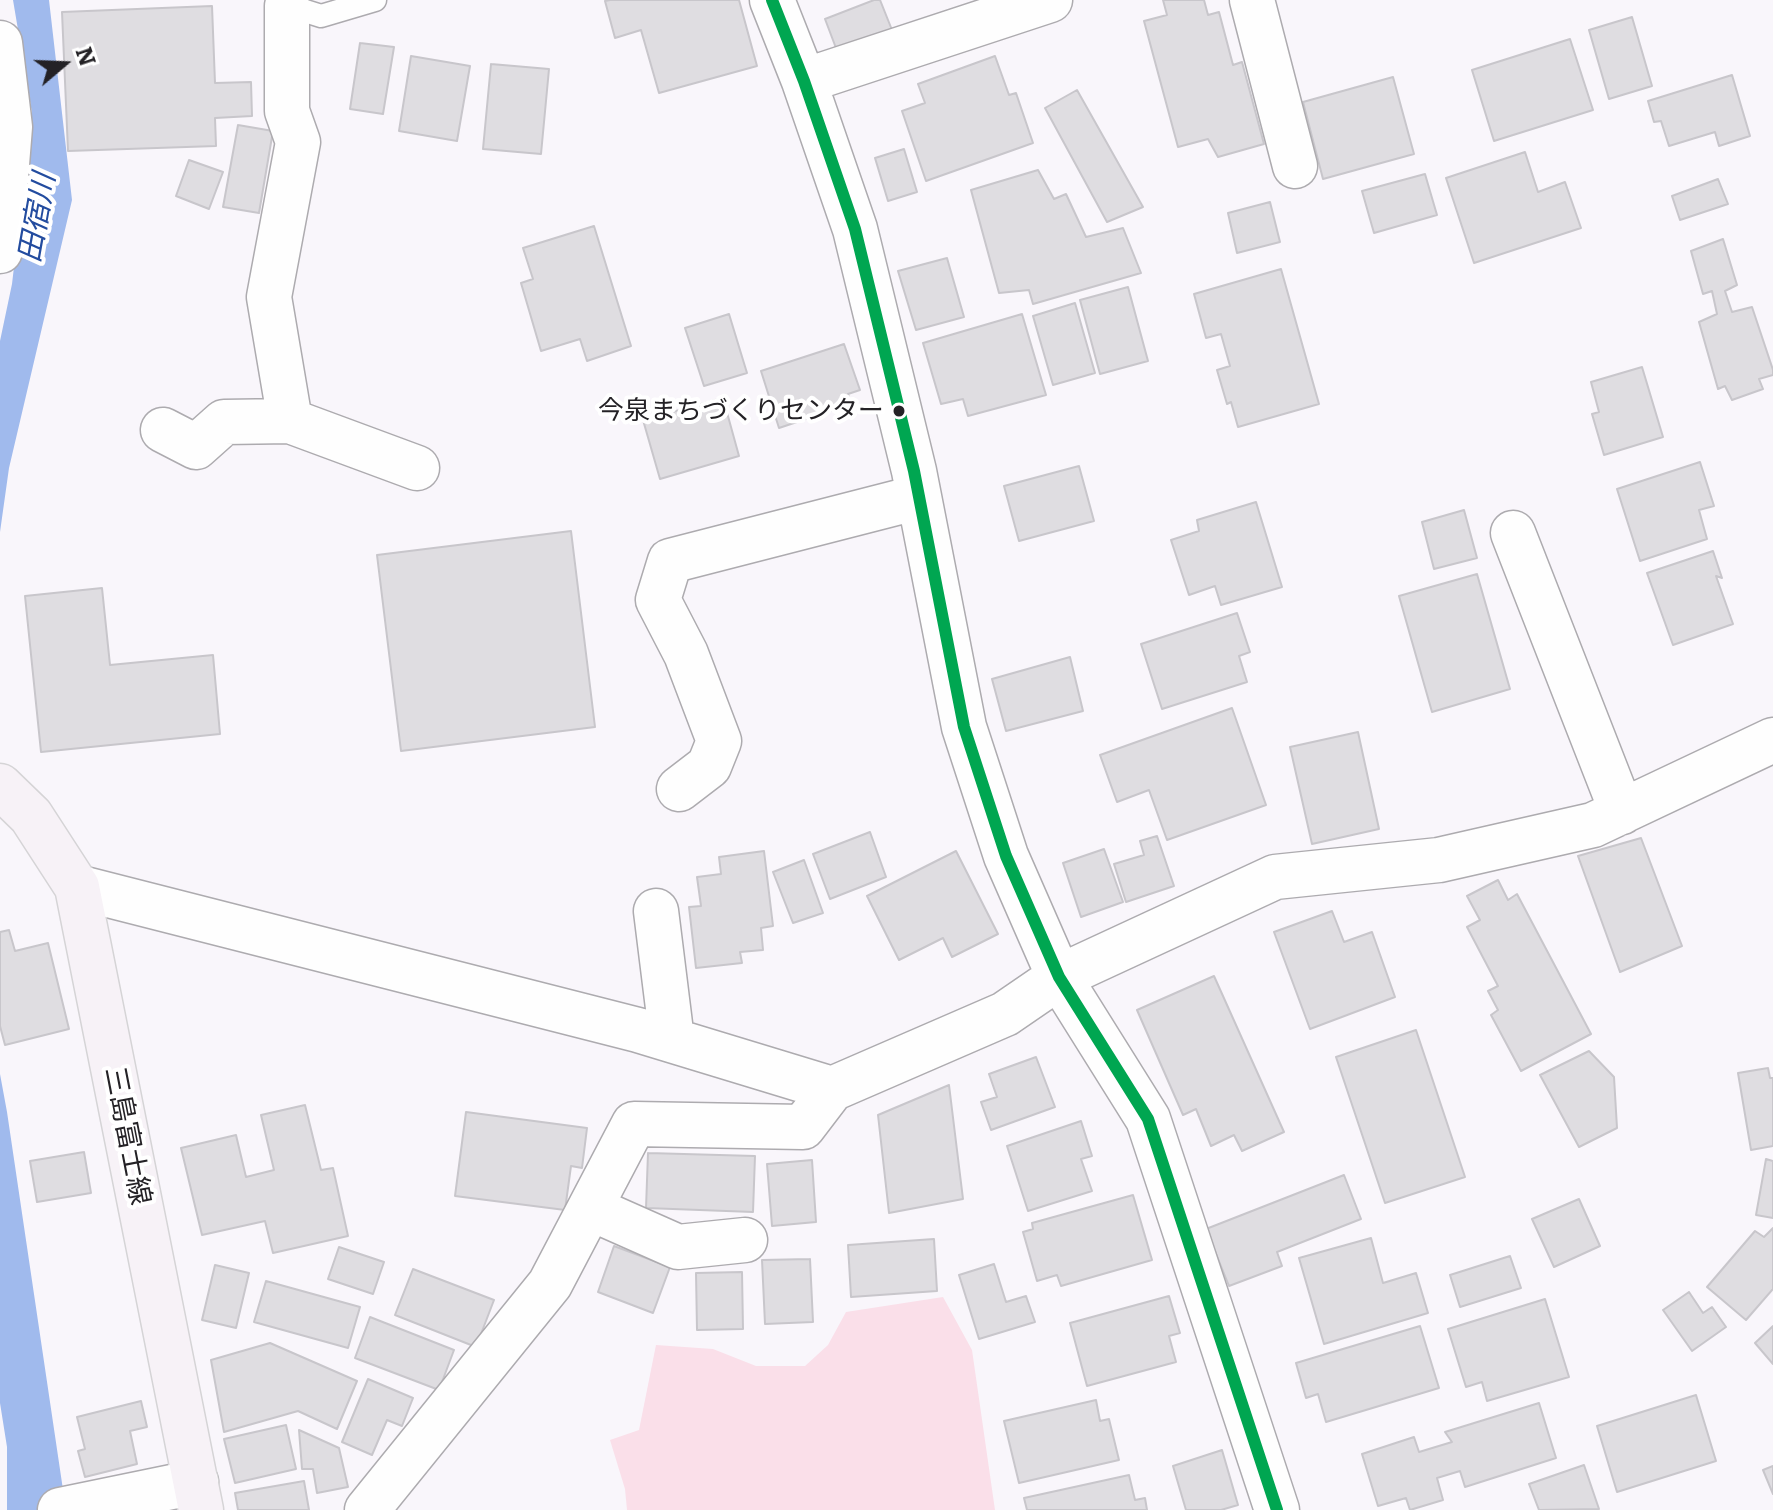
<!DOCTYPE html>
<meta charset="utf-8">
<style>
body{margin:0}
#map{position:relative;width:1773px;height:1510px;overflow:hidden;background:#f9f6fb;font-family:Literata,serif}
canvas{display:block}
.north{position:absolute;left:24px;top:24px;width:80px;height:80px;-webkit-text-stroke:6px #fff;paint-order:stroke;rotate:71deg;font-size:22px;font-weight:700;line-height:32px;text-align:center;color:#242226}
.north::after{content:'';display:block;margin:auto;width:28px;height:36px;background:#242226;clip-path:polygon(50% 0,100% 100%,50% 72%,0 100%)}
</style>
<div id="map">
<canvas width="1773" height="1510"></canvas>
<div class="north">N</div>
</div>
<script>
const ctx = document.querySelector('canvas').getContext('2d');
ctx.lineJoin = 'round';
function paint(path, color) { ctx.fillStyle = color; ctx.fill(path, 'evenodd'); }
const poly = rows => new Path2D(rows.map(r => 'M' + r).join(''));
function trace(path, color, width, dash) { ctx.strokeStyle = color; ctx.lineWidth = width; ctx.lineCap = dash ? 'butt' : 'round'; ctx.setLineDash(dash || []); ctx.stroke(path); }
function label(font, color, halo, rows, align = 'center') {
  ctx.font = font + ' Literata,"Noto Sans JP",serif'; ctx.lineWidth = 8; ctx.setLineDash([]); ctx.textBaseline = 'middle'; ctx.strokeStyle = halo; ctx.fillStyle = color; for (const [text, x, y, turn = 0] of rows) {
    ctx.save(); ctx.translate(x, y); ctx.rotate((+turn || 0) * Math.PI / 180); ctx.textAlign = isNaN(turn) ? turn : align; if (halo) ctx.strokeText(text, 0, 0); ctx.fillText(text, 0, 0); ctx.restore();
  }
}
paint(poly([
 [943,1297,972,1350,995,1510,627,1510,625,1489,610,1440,639,1430,656,1345,713,1349,756,1366,805,1366,828,1345,846,1312]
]), '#fadfe9');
paint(poly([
 [13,0,49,0,72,200,9,468,0,532,0,341,12,284,32,113],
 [0,1074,7,1112,66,1510,7,1510,7,1447,0,1403]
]), '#a0baed');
const building = poly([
 [610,0,739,0,757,66,659,93,641,30,615,38,605,1,610,0],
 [874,0,880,0,894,35,839,56,825,19,874,0],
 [1163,0,1204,0,1208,15,1219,12,1233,65,1242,62,1264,144,1218,157,1208,139,1178,147,1144,21,1167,15,1163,0],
 [212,6,215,83,251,82,252,116,215,118,216,146,68,151,62,12,212,6],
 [1632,17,1652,86,1609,99,1589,30,1632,17],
 [1570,39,1593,110,1494,141,1472,70,1570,39],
 [360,43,394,47,383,114,350,109,360,43],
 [411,56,470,66,457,141,399,131,411,56],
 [995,56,1009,95,1016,93,1033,143,926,181,902,111,925,103,918,84,995,56],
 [491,64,549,69,541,154,483,149,491,64],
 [1732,75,1750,136,1719,146,1715,132,1669,146,1661,121,1654,122,1648,101,1732,75],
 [1393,77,1414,154,1323,179,1303,102,1393,77],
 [1077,90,1143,207,1107,222,1045,108,1077,90],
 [238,125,273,131,259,213,223,207,238,125],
 [904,149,917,192,888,201,875,158,904,149],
 [1525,152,1538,192,1565,182,1581,228,1474,263,1446,178,1525,152],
 [189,160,223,172,209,209,176,196,189,160],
 [1038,170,1054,199,1066,194,1086,237,1123,228,1141,273,1033,304,1029,290,999,293,971,190,1038,170],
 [1425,174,1437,215,1374,233,1362,191,1425,174],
 [1718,179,1728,204,1680,220,1672,196,1718,179],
 [1270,202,1280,242,1237,253,1228,213,1270,202],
 [594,226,631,346,587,361,580,339,541,351,521,283,533,279,523,248,594,226],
 [1723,239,1737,285,1725,291,1732,312,1752,307,1773,370,1773,375,1759,379,1763,389,1732,400,1725,386,1718,389,1699,322,1717,314,1712,291,1703,294,1691,251,1723,239],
 [947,258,964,317,916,330,898,271,947,258],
 [1281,269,1319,404,1238,427,1231,402,1227,404,1217,370,1230,366,1221,334,1206,338,1194,294,1281,269],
 [1128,287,1148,361,1100,374,1080,300,1128,287],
 [1075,303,1095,373,1053,385,1033,316,1075,303],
 [729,314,747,373,704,386,685,328,729,314],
 [1022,314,1046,395,968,416,963,399,941,404,923,343,1022,314],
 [844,344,860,390,848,394,851,404,779,428,761,371,844,344],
 [1642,367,1663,437,1604,455,1592,414,1599,412,1591,382,1642,367],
 [723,398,739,456,660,479,643,420,723,398],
 [1700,462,1714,506,1699,510,1707,539,1640,561,1617,489,1700,462],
 [1079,466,1094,521,1019,541,1004,486,1079,466],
 [1256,502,1282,587,1221,605,1215,586,1189,595,1171,540,1199,531,1197,520,1256,502],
 [1464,510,1477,558,1434,569,1422,522,1464,510],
 [571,531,595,727,401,751,377,555,571,531],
 [1713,551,1722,578,1716,576,1733,624,1673,645,1647,573,1713,551],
 [1477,574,1510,689,1432,712,1399,596,1477,574],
 [102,588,110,665,213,655,220,734,41,752,25,596,102,588],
 [1237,613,1250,652,1239,656,1247,682,1162,709,1141,644,1237,613],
 [1070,657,1083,711,1006,731,992,679,1070,657],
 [1232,708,1266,805,1167,840,1149,790,1117,802,1100,755,1232,708],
 [1358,732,1379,829,1312,844,1290,747,1358,732],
 [870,832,886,877,830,899,813,854,870,832],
 [1157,836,1174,886,1126,902,1114,864,1144,855,1140,841,1157,836],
 [1641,838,1682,946,1620,972,1578,856,1641,838],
 [1104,849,1123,902,1081,917,1063,863,1104,849],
 [764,851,773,926,761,928,763,950,740,952,742,963,696,968,689,907,701,906,697,877,721,874,719,857,764,851],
 [956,851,998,934,952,957,943,938,899,960,867,896,956,851],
 [804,860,823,913,793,923,773,872,804,860],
 [1498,880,1508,900,1517,894,1591,1034,1521,1071,1491,1015,1498,1010,1488,991,1498,986,1467,927,1480,920,1467,896,1498,880],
 [1332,911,1344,942,1372,932,1395,997,1310,1029,1274,932,1332,911],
 [9,930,15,951,48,943,69,1029,5,1045,0,1026,0,932,9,930],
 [1214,976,1284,1132,1242,1151,1234,1135,1211,1146,1196,1109,1183,1115,1137,1010,1214,976],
 [1416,1030,1465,1177,1385,1203,1336,1057,1416,1030],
 [1589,1051,1614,1077,1617,1128,1579,1147,1540,1075,1589,1051],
 [1036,1057,1055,1107,991,1130,981,1102,997,1097,989,1074,1036,1057],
 [1768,1068,1770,1078,1773,1078,1773,1146,1751,1150,1738,1073,1768,1068],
 [949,1085,963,1199,889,1213,878,1115,949,1085],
 [305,1105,321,1170,333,1168,348,1236,273,1253,265,1221,202,1235,181,1148,236,1135,246,1177,274,1170,261,1115,305,1105],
 [466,1112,587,1128,582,1168,571,1166,565,1210,455,1196,466,1112],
 [1081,1121,1092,1156,1081,1159,1092,1191,1028,1211,1007,1146,1081,1121],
 [84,1152,91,1193,37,1202,30,1161,84,1152],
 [648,1153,755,1156,753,1212,646,1208,648,1153],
 [1766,1159,1773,1161,1773,1218,1756,1215,1766,1159],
 [812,1160,816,1222,772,1226,767,1164,812,1160],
 [1344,1175,1361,1219,1277,1252,1282,1266,1229,1286,1206,1229,1344,1175],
 [1133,1195,1152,1260,1061,1286,1057,1275,1037,1281,1023,1232,1033,1229,1032,1223,1133,1195],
 [1579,1199,1600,1246,1554,1267,1532,1219,1579,1199],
 [1773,1228,1773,1289,1746,1320,1707,1287,1755,1231,1764,1237,1773,1228],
 [1371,1238,1383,1283,1416,1273,1428,1313,1324,1344,1299,1258,1371,1238],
 [934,1239,937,1291,851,1297,848,1245,934,1239],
 [614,1246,670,1267,653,1313,598,1292,614,1246],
 [339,1247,384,1262,373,1294,328,1279,339,1247],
 [1510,1256,1521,1288,1460,1307,1450,1275,1510,1256],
 [810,1259,813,1322,765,1324,762,1260,810,1259],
 [994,1264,1006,1302,1026,1296,1035,1322,979,1339,959,1275,994,1264],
 [215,1265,249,1273,236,1328,202,1320,215,1265],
 [413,1269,494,1300,476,1347,395,1315,413,1269],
 [742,1272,743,1329,697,1330,696,1273,742,1272],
 [266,1281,360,1307,348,1348,254,1322,266,1281],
 [1689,1292,1703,1313,1712,1307,1726,1327,1692,1351,1663,1310,1689,1292],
 [1169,1296,1180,1333,1169,1336,1176,1362,1087,1386,1070,1323,1169,1296],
 [1545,1299,1569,1377,1487,1401,1482,1382,1466,1387,1448,1329,1545,1299],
 [370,1317,454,1350,439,1390,355,1358,370,1317],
 [1420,1326,1439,1388,1326,1422,1318,1394,1306,1398,1296,1363,1420,1326],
 [1773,1326,1773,1364,1755,1343,1773,1326],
 [270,1343,357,1381,337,1429,298,1411,224,1432,211,1360,270,1343],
 [368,1379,413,1398,402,1426,387,1420,372,1455,342,1442,368,1379],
 [1696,1395,1716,1461,1617,1492,1597,1426,1696,1395],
 [1096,1400,1100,1421,1109,1419,1119,1460,1019,1483,1004,1421,1096,1400],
 [141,1401,147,1427,130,1431,137,1464,85,1477,78,1451,85,1449,77,1417,141,1401],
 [1539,1403,1556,1458,1465,1487,1460,1471,1437,1478,1443,1500,1410,1510,1406,1498,1378,1506,1362,1454,1414,1437,1419,1452,1452,1442,1445,1432,1539,1403],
 [286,1425,296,1469,235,1483,224,1439,286,1425],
 [299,1430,339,1448,348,1487,317,1493,313,1469,302,1469,299,1430],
 [1222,1450,1238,1505,1221,1510,1186,1510,1173,1466,1222,1450],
 [1584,1465,1599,1509,1539,1510,1529,1484,1584,1465],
 [1773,1466,1773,1494,1763,1470,1773,1466],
 [1129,1475,1135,1500,1145,1498,1147,1510,1027,1510,1024,1498,1129,1475],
 [304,1481,309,1510,238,1510,235,1493,304,1481]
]);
paint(building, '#dfdde1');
trace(building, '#c8c6cb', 2);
const lane = poly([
 [280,3,321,16,375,0]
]);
const street = poly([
 [772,0,804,81,855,229,914,471,964,727,1006,856,1059,977,1148,1119,1277,1510],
 [1252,0,1295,166],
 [287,6,287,111,298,142,269,297,290,421,417,468],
 [0,43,10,127,0,251],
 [804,81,1050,0],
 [163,430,196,447,224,422,290,421],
 [1513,533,1622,812],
 [679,789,709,766,719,741,686,654,658,600,670,561,919,497],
 [77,887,638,1030,832,1089,1005,1014,1059,977,1275,877,1439,860,1593,825,1773,740],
 [656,911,672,1040],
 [590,1208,678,1247,745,1240],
 [60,1510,196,1482],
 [367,1510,550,1284,634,1124,803,1127,832,1089]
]);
const primary = poly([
 [0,786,31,816,77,887,201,1510]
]);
trace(lane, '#adabaf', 25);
trace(street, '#adabaf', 47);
trace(primary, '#d5d4d6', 47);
trace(lane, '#fefefe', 22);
trace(street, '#fefefe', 44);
trace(primary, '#f7f2f7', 44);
trace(poly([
 [772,0,804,81,855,229,914,471,964,727,1006,856,1059,977,1148,1119,1277,1510]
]), '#00a651', 12);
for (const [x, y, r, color] of [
 [899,411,7,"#242226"]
]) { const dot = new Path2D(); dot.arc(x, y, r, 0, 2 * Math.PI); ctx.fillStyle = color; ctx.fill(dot); trace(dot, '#fff', 3); }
label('26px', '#242226', '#fff', [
 ["今泉まちづくりセンター",884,411]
], 'right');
label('28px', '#242226', '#fff', [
 ["三島富士線",127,1136,79]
]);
label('italic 30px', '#234c9f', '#fff', [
 ["田宿川",38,218,-80]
]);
</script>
